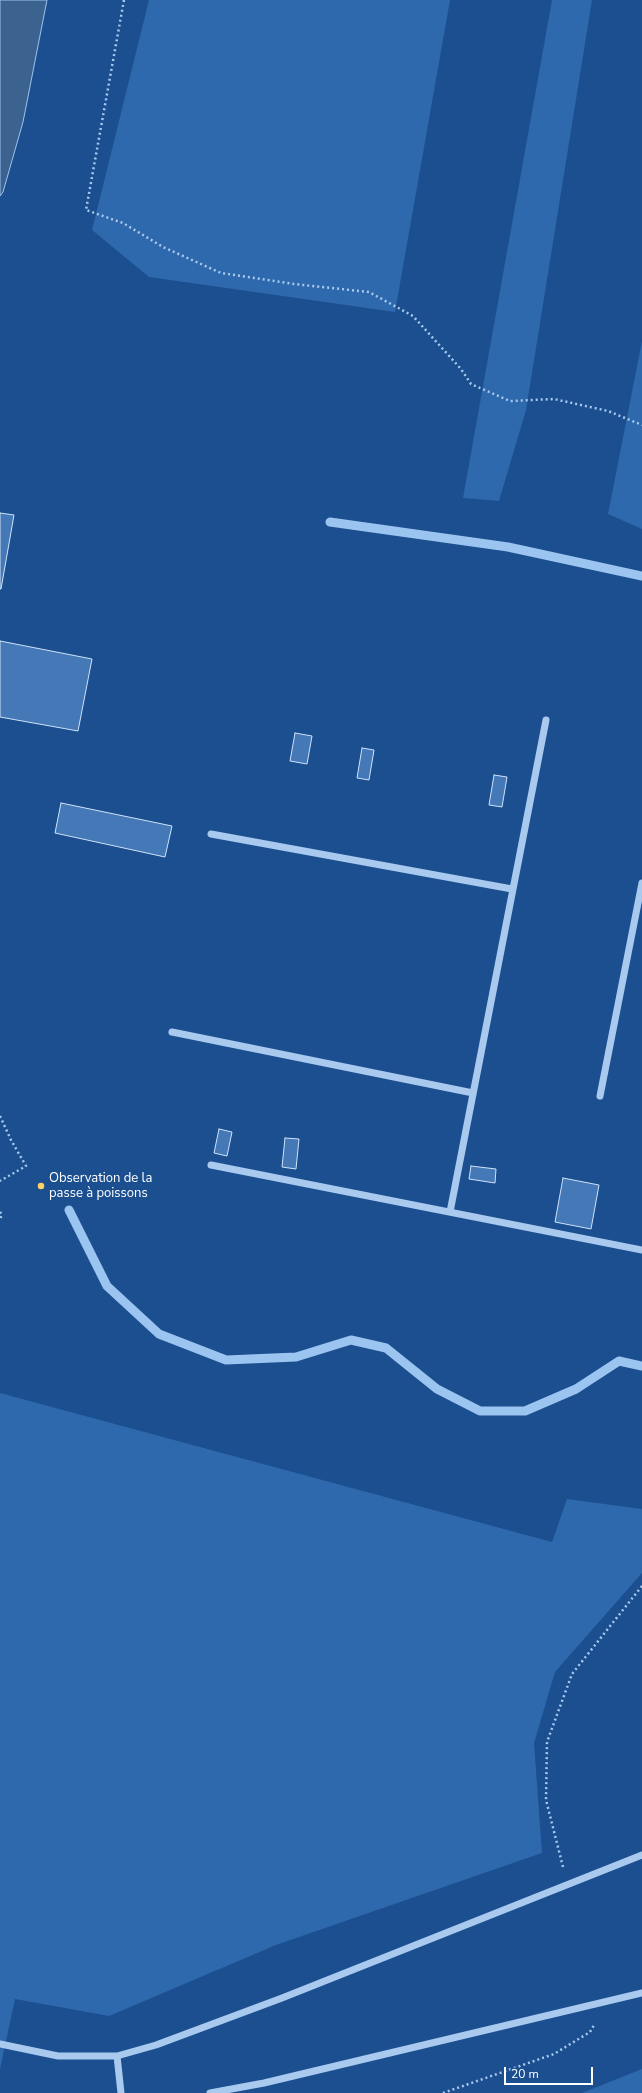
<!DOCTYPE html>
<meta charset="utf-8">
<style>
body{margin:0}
#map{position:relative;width:642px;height:2093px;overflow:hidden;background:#1b4f8f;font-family:"Nunito Sans",sans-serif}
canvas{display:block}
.scale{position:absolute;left:504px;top:2067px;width:89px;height:18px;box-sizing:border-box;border:2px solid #fff;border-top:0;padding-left:5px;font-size:12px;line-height:14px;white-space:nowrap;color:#fff;-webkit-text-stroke:3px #1b4f8f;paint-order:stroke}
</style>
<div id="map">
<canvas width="642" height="2093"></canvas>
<div class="scale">20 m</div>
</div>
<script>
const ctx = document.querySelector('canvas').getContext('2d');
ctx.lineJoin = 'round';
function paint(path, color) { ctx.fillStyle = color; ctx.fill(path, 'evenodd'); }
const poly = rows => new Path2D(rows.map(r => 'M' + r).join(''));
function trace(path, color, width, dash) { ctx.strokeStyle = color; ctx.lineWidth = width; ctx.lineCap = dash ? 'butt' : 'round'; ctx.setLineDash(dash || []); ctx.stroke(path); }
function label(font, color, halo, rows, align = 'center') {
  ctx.font = font + ' "Nunito Sans",sans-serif'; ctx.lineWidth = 3.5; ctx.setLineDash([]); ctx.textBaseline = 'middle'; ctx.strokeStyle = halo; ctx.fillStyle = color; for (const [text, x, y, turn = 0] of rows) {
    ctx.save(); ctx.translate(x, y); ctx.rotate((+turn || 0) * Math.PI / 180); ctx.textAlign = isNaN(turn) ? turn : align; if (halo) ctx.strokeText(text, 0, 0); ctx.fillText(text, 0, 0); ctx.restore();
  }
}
paint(poly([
 [149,0,450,0,395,312,149,277,92,230],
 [552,0,592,0,526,410,499,501,463,498],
 [642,341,642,529,608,514],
 [0,1393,552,1542,567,1499,642,1509,642,1573,555,1672,534,1743,542,1853,276,1945,109,2016,15,1999,0,2069],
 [642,2069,642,2093,582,2093]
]), '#2e69ad');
const water = poly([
 [0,0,47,0,23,122,3,192,0,196,0,0]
]);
paint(water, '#3c6290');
trace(water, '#9cc4f0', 1);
trace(poly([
 [330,522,508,547,642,576],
 [69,1210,107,1286,159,1334,226,1360,296,1357,351,1340,386,1348,437,1389,480,1411,525,1411,576,1389,619,1361,642,1366]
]), '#9cc4f0', 9);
const building = poly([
 [0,513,14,515,1,589,0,589,0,513],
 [0,641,92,659,78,731,0,717,0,641],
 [295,733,312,736,307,764,290,761,295,733],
 [362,748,374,750,369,780,357,778,362,748],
 [494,775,507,777,502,807,489,805,494,775],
 [61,803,172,826,165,857,55,833,61,803],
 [219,1129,232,1132,227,1156,214,1153,219,1129],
 [285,1138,299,1139,296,1169,282,1167,285,1138],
 [471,1166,496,1169,495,1183,469,1179,471,1166],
 [563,1178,599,1185,591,1229,555,1222,563,1178]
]);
paint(building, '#4478b7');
trace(building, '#cfe3fa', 1);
trace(poly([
 [124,0,86,210,123,223,163,247,221,273,294,284,369,292,413,316,461,369,471,384,510,401,554,399,608,411,642,425],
 [0,1116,11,1140,26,1166,0,1181],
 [0,1212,2,1215,0,1219],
 [563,1867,546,1800,547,1742,572,1674,642,1586],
 [443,2093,554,2054,590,2032,594,2025]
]), '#a9c9ee', 2.5, [2, 3]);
trace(poly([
 [211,834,512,889],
 [172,1032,473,1093],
 [600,1096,642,883],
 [211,1165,642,1250],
 [450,1212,546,720],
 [0,2044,58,2056,117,2056,156,2045,282,1998,642,1855],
 [117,2056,121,2093],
 [210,2093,264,2083,642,1993]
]), '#a9c9ee', 7);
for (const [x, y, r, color] of [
 [41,1186,4,"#ffd166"]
]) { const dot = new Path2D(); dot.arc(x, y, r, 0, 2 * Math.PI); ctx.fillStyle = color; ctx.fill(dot); trace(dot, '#1b4f8f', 1.5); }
label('13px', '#fff', '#1b4f8f', [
 ["Observation de la",49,1179],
 ["passe à poissons",49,1194]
], 'left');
</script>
